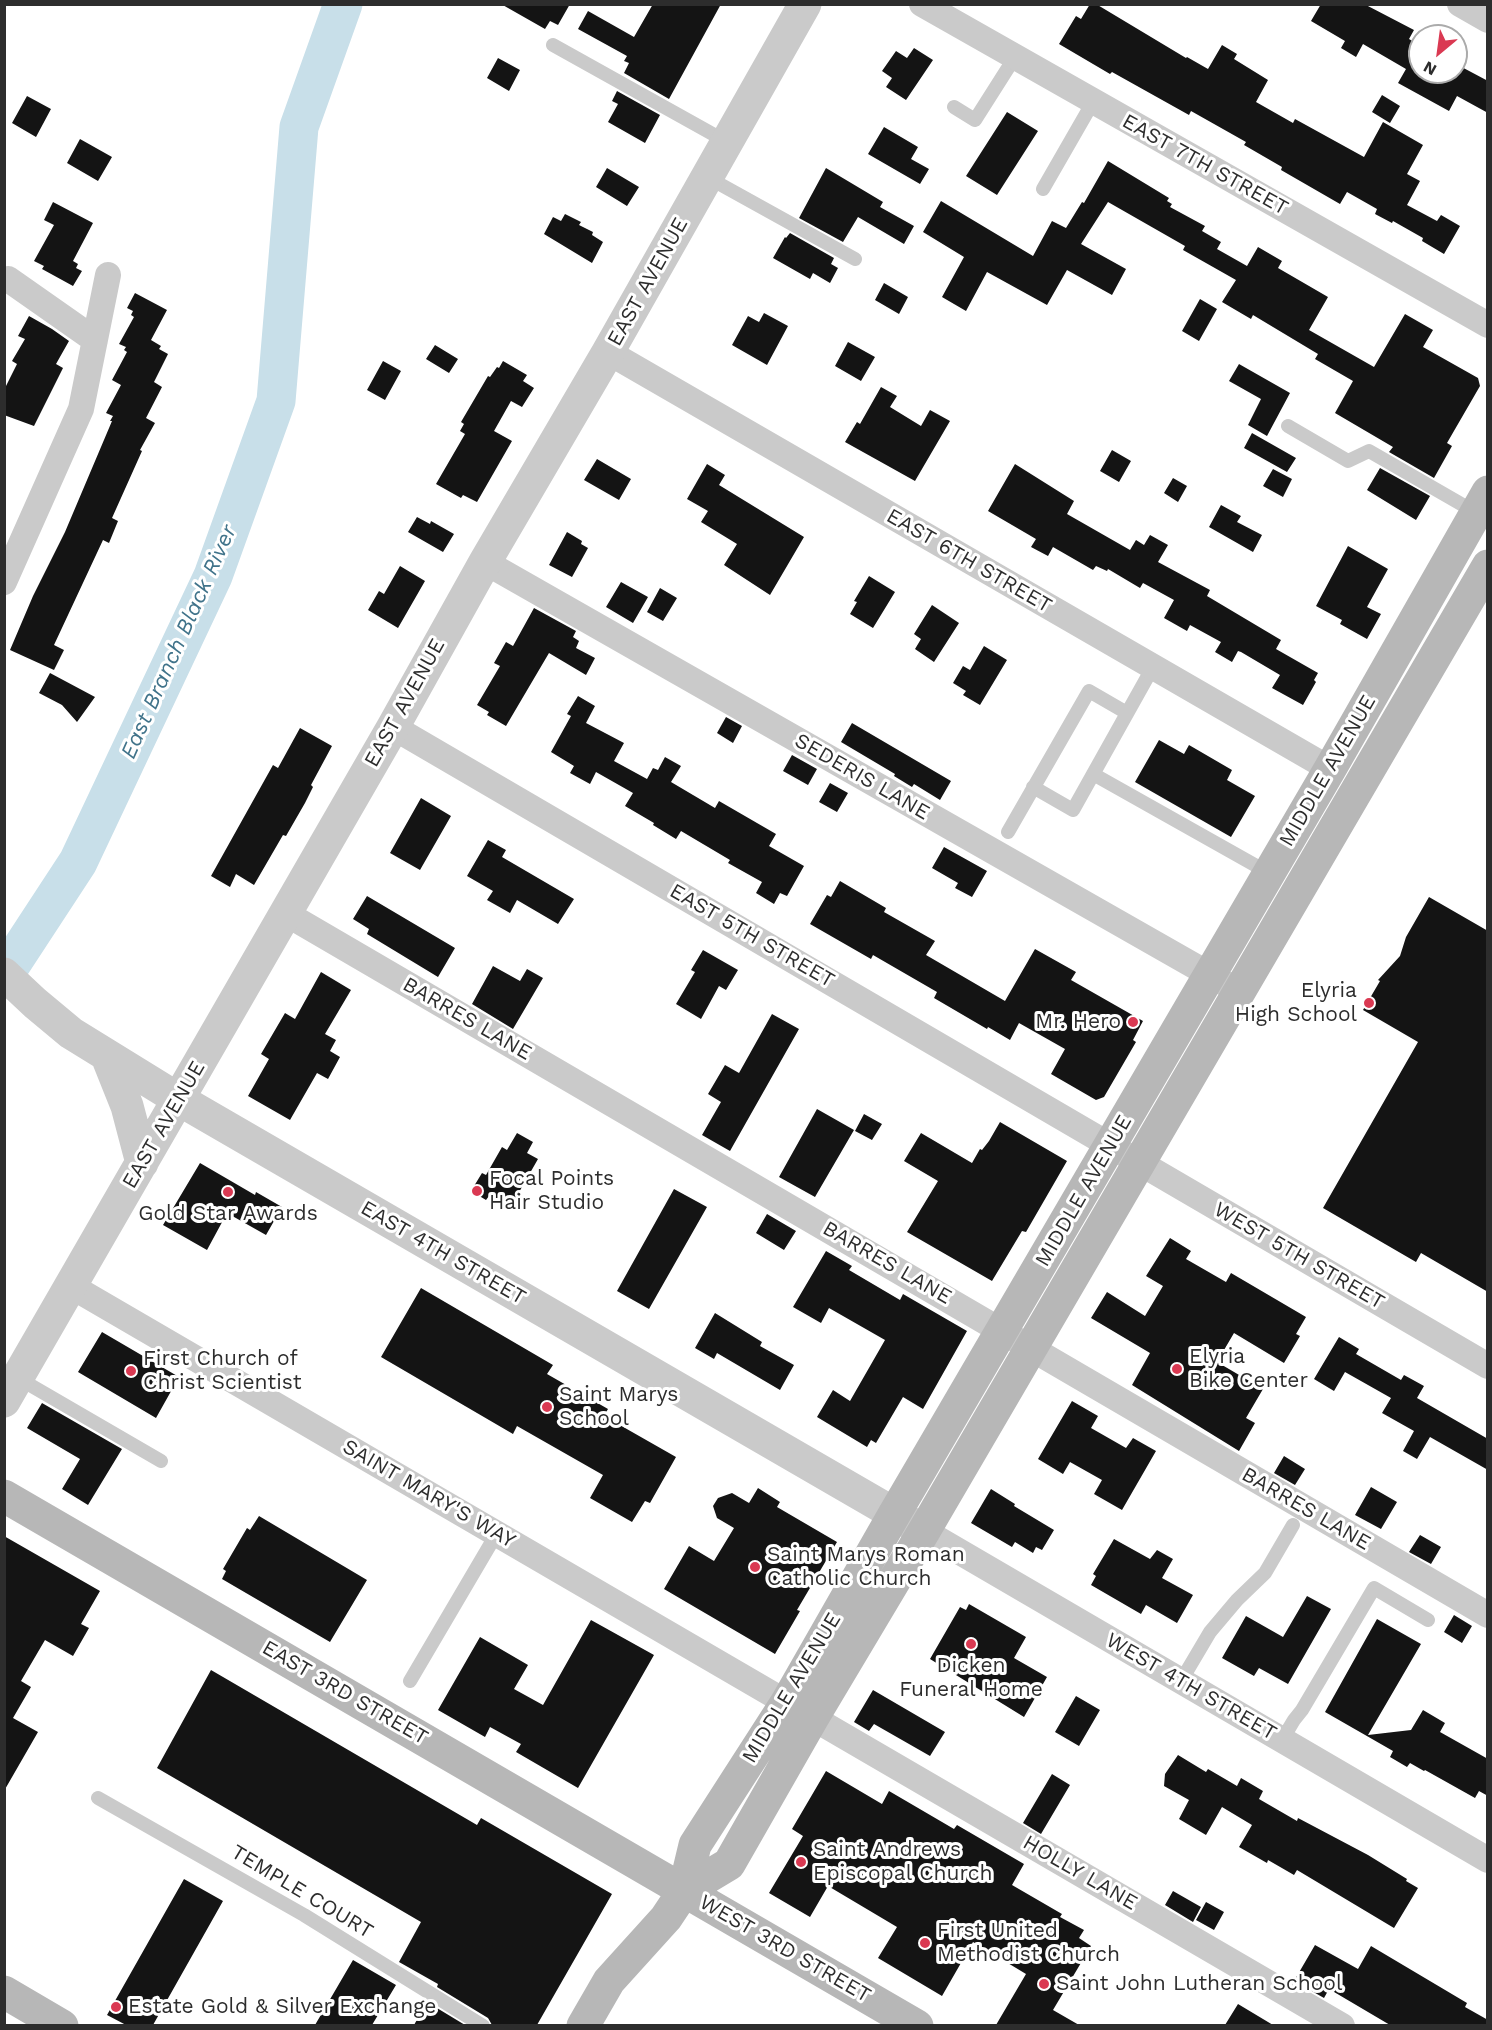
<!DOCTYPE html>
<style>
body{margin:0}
#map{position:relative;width:1492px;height:2030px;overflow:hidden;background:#fff;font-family:"Work Sans",sans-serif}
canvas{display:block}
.frame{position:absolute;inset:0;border:6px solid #2d2d2d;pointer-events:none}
.north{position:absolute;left:1408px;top:24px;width:60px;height:60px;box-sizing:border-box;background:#fff;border:2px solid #ababab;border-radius:50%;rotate:209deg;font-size:16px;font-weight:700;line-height:24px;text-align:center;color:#2d2d2d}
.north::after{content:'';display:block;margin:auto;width:21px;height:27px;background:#da3952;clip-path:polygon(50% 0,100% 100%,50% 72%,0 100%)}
</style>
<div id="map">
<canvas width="1492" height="2030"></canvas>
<div class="frame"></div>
<div class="north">N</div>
</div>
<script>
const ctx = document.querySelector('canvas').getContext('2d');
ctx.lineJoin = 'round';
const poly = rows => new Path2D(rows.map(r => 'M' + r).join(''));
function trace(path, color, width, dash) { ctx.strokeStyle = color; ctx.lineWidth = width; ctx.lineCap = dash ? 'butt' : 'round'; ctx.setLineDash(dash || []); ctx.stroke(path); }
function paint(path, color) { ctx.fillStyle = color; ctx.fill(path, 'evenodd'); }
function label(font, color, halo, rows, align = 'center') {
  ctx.font = font + ' "Work Sans",sans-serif'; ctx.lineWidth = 6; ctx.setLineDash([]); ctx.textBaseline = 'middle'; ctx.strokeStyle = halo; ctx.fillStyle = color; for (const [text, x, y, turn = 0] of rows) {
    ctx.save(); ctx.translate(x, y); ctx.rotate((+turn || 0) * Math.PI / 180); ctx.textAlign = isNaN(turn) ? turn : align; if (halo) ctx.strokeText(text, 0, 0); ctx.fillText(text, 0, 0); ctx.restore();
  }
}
trace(poly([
 [4,975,78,862,213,576,276,401,299,127,343,4]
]), '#c8dfe9', 39);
paint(poly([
 [501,4,570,4,558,25,550,21,545,29],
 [653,4,721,4,669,99,624,73,629,63,624,61,627,56,578,29,588,11,634,37],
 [1090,4,1096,4,1186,58,1187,57,1208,69,1222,45,1237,54,1234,59,1268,80,1256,102,1293,123,1295,119,1364,157,1383,122,1423,145,1407,174,1420,181,1407,205,1437,221,1441,215,1460,226,1444,254,1422,241,1423,238,1393,221,1392,223,1375,214,1377,209,1347,192,1340,204,1281,170,1282,167,1244,145,1246,142,1191,111,1189,115,1112,72,1110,74,1059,44,1076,16,1081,19],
 [1321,4,1366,5,1414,30,1409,39,1419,45,1420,43,1420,72,1456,72,1456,64,1488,81,1488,113,1457,96,1449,111,1398,83,1406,69,1363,44,1356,57,1341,48,1345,41,1311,21],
 [914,48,933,60,906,100,886,87,892,78,882,71,896,51,907,58],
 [498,58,520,70,509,91,487,78],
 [617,91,660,115,645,143,608,122,618,104,612,101],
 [1382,95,1400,106,1390,123,1372,112],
 [27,96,51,109,36,137,12,123],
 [1007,112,1038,131,997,195,966,176],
 [884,127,918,147,911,159,929,169,920,184,868,154],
 [80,139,112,157,98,181,67,163],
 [1108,161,1169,198,1167,201,1172,204,1170,207,1205,226,1202,231,1221,242,1217,249,1247,266,1258,247,1282,261,1278,268,1328,297,1309,330,1374,367,1405,314,1433,330,1423,347,1478,378,1480,386,1447,443,1452,446,1434,478,1389,452,1393,447,1335,413,1353,381,1315,359,1318,354,1253,315,1251,319,1222,302,1236,280,1183,250,1185,246,1108,202,1081,244,1126,269,1112,295,1067,270,1047,305,987,272,966,311,942,297,964,257,923,232,941,201,1033,256,1052,221,1066,228,1082,202,1084,203],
 [607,168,639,187,627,206,596,187],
 [826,168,883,202,880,207,914,226,904,244,858,217,843,242,799,218],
 [53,202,93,223,73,261,78,264,76,268,82,271,73,286,42,269,44,266,34,261,54,225,44,220],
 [565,214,581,222,579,225,593,232,592,235,603,242,592,263,544,234,553,217,561,221],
 [790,233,834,258,831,264,838,268,830,283,813,273,810,279,773,258,785,237,786,238],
 [884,283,908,297,899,314,875,300],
 [135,293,167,310,151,340,161,346,159,349,168,354,154,382,162,387,146,418,155,423,140,450,142,451,112,518,118,521,109,543,103,540,54,645,64,650,54,670,10,650,33,596,65,532,112,421,110,421,113,416,106,413,121,385,112,380,127,352,124,350,126,347,119,344,134,317,131,315,133,311,127,308],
 [1200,299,1217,309,1199,341,1182,331],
 [764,313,788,326,767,365,732,345,748,316,759,322],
 [29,316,52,329,69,341,56,364,63,368,34,426,4,415,4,390,17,364,12,361,25,339,18,336],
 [848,342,875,357,861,381,835,366],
 [435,345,458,359,449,373,426,359],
 [383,361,401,371,385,400,367,390],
 [503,361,527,375,523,381,534,388,522,407,511,401,494,431,512,441,477,502,463,495,461,498,436,484,465,434,460,431,464,424,461,422,488,376,490,377,497,367,499,368],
 [1239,364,1290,393,1267,436,1248,425,1261,399,1229,381],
 [881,387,897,396,890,407,921,426,930,410,950,421,915,481,845,442,857,422,860,424],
 [1252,433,1296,458,1287,472,1244,448],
 [1112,450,1131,461,1119,482,1100,471],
 [597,459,631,479,619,500,584,480],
 [707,464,725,475,719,485,804,537,770,595,724,565,737,544,701,522,708,511,687,499],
 [1015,464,1074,501,1067,514,1130,550,1136,540,1144,545,1150,535,1168,545,1158,562,1210,590,1207,596,1281,640,1276,649,1318,673,1314,680,1316,682,1303,705,1272,688,1280,675,1241,652,1238,651,1232,662,1215,652,1221,642,1190,625,1187,631,1164,618,1174,600,1143,583,1140,588,1108,569,1107,571,1096,566,1093,570,1053,547,1048,556,1031,547,1036,539,988,511],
 [1380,468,1430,496,1416,520,1367,490],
 [1273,469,1292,479,1283,497,1263,486],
 [1173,478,1187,486,1178,502,1164,493],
 [1221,505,1241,516,1237,522,1262,535,1253,552,1209,527],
 [417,517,430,524,431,521,454,534,443,552,408,532],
 [567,532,582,541,581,544,588,548,572,577,549,565],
 [1348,546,1388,569,1367,607,1381,614,1367,639,1340,624,1342,620,1316,606],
 [400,566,425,581,398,628,368,610,379,591,384,594],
 [869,576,895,592,873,628,850,614,857,602,854,601],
 [621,582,648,597,633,623,606,607],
 [660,588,677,598,663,621,647,612],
 [932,605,959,623,934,662,915,649,921,639,914,634],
 [534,608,576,631,573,637,579,641,576,648,595,658,586,675,549,653,506,726,487,715,489,712,477,705,500,666,494,663,506,642,513,646],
 [984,646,1007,660,980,705,963,695,966,691,953,683,963,666,970,670],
 [50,673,95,697,77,722,62,705,39,693],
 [578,696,595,706,586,723,624,743,614,761,647,779,653,768,658,770,665,757,681,766,671,782,715,808,719,801,776,834,769,846,804,866,787,896,780,893,774,904,756,893,762,882,728,863,730,860,681,831,676,839,653,825,654,823,625,806,633,793,596,772,590,784,570,773,574,766,551,752,571,716,567,714],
 [726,717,742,726,733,743,717,733],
 [852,723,951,781,940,800,914,784,912,787,894,776,895,774,841,742],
 [300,728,332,746,311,785,313,787,305,803,286,836,283,835,254,885,236,874,230,887,211,876,273,765,278,768],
 [1159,740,1184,754,1189,745,1232,770,1227,780,1255,796,1231,837,1135,782],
 [792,755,817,769,808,785,783,771],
 [830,783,848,793,837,812,819,802],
 [421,798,451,816,420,870,390,853],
 [488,840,506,850,502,857,574,899,558,924,517,900,510,913,487,900,493,891,467,876],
 [944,847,987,871,972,897,955,888,958,883,932,868],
 [840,881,886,908,884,912,935,941,926,955,1005,1001,1035,949,1076,972,1071,980,1143,1021,1133,1040,1136,1042,1104,1097,1096,1100,1051,1074,1065,1049,1019,1023,1010,1040,988,1027,987,1029,934,998,937,992,873,955,871,959,810,924,827,895,831,897],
 [367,896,455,948,438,977,367,934,369,929,353,919],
 [1429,897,1488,931,1488,1292,1421,1253,1416,1262,1323,1208,1418,1042,1363,1010,1380,981,1378,980,1400,956,1406,937],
 [703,950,738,970,726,990,719,986,701,1019,676,1004,695,972,691,970],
 [493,966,520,981,527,969,543,978,513,1029,472,1004],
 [321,972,351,990,325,1034,336,1040,330,1051,340,1057,328,1079,317,1073,290,1120,248,1096,269,1059,261,1054,285,1013,295,1019],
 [772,1014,799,1029,730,1151,702,1135,721,1102,708,1094,725,1065,739,1073],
 [817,1109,854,1130,815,1197,779,1177],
 [864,1114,882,1124,872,1140,855,1131],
 [1000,1122,1067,1161,1026,1232,1022,1231,992,1281,907,1232,938,1181,904,1161,921,1133,972,1163,980,1149,982,1150,989,1141],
 [517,1133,533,1142,527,1153,538,1159,510,1208,489,1196,486,1200,471,1191,482,1173,486,1175,502,1147,507,1150],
 [200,1163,255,1195,256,1192,282,1207,266,1235,227,1213,207,1250,163,1225],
 [674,1189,707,1207,649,1309,617,1291],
 [767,1214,796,1231,784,1250,756,1233],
 [1170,1238,1191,1251,1186,1259,1226,1282,1231,1273,1306,1317,1296,1334,1300,1336,1284,1363,1234,1333,1217,1362,1263,1389,1246,1418,1255,1423,1239,1451,1132,1385,1150,1353,1091,1318,1107,1292,1145,1316,1163,1286,1146,1276],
 [826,1251,852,1266,849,1270,900,1300,903,1294,967,1331,923,1409,903,1397,876,1443,871,1440,867,1447,817,1417,833,1390,850,1401,885,1340,829,1308,821,1323,793,1307],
 [421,1288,553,1365,547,1374,608,1409,604,1416,676,1457,650,1503,645,1501,632,1522,590,1498,603,1475,517,1426,513,1434,381,1357],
 [715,1313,762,1342,760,1346,794,1365,780,1390,717,1353,714,1359,695,1348],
 [102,1332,179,1377,156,1418,78,1372],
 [1339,1337,1359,1349,1356,1354,1401,1380,1404,1375,1424,1386,1417,1398,1488,1439,1488,1470,1430,1437,1417,1459,1403,1451,1414,1431,1382,1413,1391,1398,1345,1372,1334,1391,1314,1379],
 [1072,1401,1098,1416,1091,1428,1126,1448,1133,1438,1156,1451,1122,1510,1094,1494,1102,1480,1070,1462,1063,1474,1038,1459],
 [42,1403,122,1449,88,1505,62,1489,80,1459,27,1428],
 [1284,1456,1305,1469,1295,1485,1274,1473],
 [1371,1487,1397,1502,1381,1529,1355,1515],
 [758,1488,780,1502,777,1507,837,1542,797,1610,800,1611,775,1654,664,1589,689,1546,714,1561,734,1528,717,1518,713,1506,718,1498,732,1493,749,1503],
 [991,1489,1015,1504,1014,1506,1054,1530,1042,1550,1036,1547,1033,1553,1015,1542,1012,1547,971,1523],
 [259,1516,367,1580,330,1642,222,1579,226,1571,223,1569,247,1528,250,1530],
 [1420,1535,1441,1547,1431,1564,1409,1552],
 [4,1536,100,1591,81,1624,89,1628,73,1656,45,1640,21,1681,31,1687,13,1718,38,1732,4,1791],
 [1114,1539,1150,1559,1157,1550,1173,1559,1162,1578,1193,1595,1177,1623,1146,1605,1141,1614,1091,1585,1096,1576,1093,1574],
 [1307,1596,1331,1609,1288,1684,1259,1668,1254,1676,1222,1658,1246,1616,1283,1637],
 [969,1604,1026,1637,1014,1658,1047,1677,1024,1717,930,1659,960,1607,966,1610],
 [1454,1615,1472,1626,1462,1643,1444,1632],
 [1377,1619,1421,1644,1368,1735,1411,1730,1423,1710,1445,1723,1440,1732,1488,1759,1488,1796,1479,1791,1475,1798,1425,1770,1424,1771,1410,1763,1407,1767,1390,1757,1393,1751,1325,1712],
 [591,1620,654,1655,578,1788,516,1752,521,1744,490,1727,485,1737,438,1710,480,1637,528,1665,514,1689,543,1705],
 [211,1670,477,1825,481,1818,612,1894,537,2025,492,2025,488,2018,437,1987,438,1984,399,1962,421,1922,157,1768],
 [873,1690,945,1732,930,1756,874,1724,869,1731,854,1722],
 [1076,1696,1100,1710,1079,1746,1055,1732],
 [1178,1755,1206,1772,1208,1769,1237,1786,1241,1778,1263,1791,1259,1799,1297,1821,1298,1818,1368,1855,1407,1879,1406,1881,1418,1888,1394,1928,1297,1870,1294,1875,1268,1860,1267,1863,1239,1847,1252,1825,1222,1807,1206,1835,1179,1819,1189,1800,1164,1786,1165,1774],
 [826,1771,882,1804,889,1791,954,1829,957,1825,1024,1864,1012,1885,1062,1914,1060,1917,1084,1930,1079,1938,1091,1946,1053,2010,1079,2025,996,2025,1026,1974,973,1942,942,1996,878,1958,897,1927,828,1886,810,1917,769,1893,803,1836,792,1829],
 [1052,1774,1070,1785,1041,1834,1023,1823],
 [184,1879,223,1901,153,2025,126,2025,107,2015],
 [1173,1891,1201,1907,1193,1922,1165,1905],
 [1206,1902,1224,1912,1214,1930,1196,1920],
 [1315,1945,1358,1969,1371,1946,1467,2003,1465,2007,1488,2020,1488,2025,1390,2025,1329,1989,1324,1998,1294,1981],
 [353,1960,396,1985,372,2025,315,2025],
 [427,2002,465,2025,414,2025],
 [1238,2004,1273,2025,1225,2025]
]), '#141414');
trace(poly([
 [553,45,727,142],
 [954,107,975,120,1015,57],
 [707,177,855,259],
 [1043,189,1093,102],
 [1288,426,1348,461,1369,451,1475,512],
 [1093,774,1269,873],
 [1033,787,1073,810,1153,667],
 [1008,832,1089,691,1127,713],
 [18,1378,161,1461],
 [410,1681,497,1533],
 [1181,1681,1210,1632,1237,1600,1265,1573,1293,1525],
 [1282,1740,1294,1720,1302,1710,1374,1588,1428,1620],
 [98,1798,304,1915,483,2026]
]), '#cacaca', 14);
trace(poly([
 [922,4,1488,325],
 [1460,4,1488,20],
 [8,279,95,340],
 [608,352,1330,769],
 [485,562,1226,984],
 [4,582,81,409,108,275],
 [393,727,1488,1366],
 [285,913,1488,1615],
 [71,1286,1342,2026],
 [924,1531,1488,1860]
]), '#cacaca', 26);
trace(poly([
 [4,974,35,1003,71,1033,178,1099,924,1531],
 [107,1056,127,1106,142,1163],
 [4,1401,393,727,485,562,608,352,805,4]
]), '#cacaca', 33);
trace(poly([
 [4,1496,917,2026],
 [684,1891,729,1864,813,1717,924,1531,1488,566],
 [4,1992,62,2026],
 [583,2026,609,1981,666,1918,684,1891,695,1845,787,1702,895,1513,1330,769,1488,492]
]), '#b7b7b7', 33);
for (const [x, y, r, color] of [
 [1369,1003,6,"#da3952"],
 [1133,1022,6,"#da3952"],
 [477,1191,6,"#da3952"],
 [228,1192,6,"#da3952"],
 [1177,1369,6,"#da3952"],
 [131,1371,6,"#da3952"],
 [547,1407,6,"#da3952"],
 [755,1567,6,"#da3952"],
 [971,1644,6,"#da3952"],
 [801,1862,6,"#da3952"],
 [925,1943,6,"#da3952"],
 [1044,1984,6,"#da3952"],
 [116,2007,6,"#da3952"]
]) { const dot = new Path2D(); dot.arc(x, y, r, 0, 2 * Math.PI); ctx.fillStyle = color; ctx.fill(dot); trace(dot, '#fff', 2); }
label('21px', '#2d2d2d', '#fff', [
 ["EAST 7TH STREET",1205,165,29],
 ["EAST AVENUE",648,282,-61],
 ["EAST 6TH STREET",969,561,30],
 ["EAST AVENUE",405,703,-61],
 ["MIDDLE AVENUE",1328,771,-60],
 ["SEDERIS LANE",862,777,30],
 ["EAST 5TH STREET",752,936,30],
 ["BARRES LANE",467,1019,30],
 ["EAST AVENUE",164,1125,-60],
 ["MIDDLE AVENUE",1084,1191,-60],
 ["EAST 4TH STREET",443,1253,30],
 ["WEST 5TH STREET",1299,1256,30],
 ["BARRES LANE",887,1263,30],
 ["SAINT MARY'S WAY",429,1494,30],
 ["BARRES LANE",1306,1509,30],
 ["WEST 4TH STREET",1191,1687,30],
 ["MIDDLE AVENUE",792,1688,-59],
 ["EAST 3RD STREET",345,1693,30],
 ["HOLLY LANE",1080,1873,30],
 ["TEMPLE COURT",302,1892,31],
 ["WEST 3RD STREET",785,1949,30]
]);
label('21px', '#2d2d2d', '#fff', [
 ["Elyria",1357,991,"right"],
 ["High School",1357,1015,"right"],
 ["Mr. Hero",1121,1022,"right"],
 ["Focal Points",489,1179],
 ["Hair Studio",489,1203],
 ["Gold Star Awards",228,1214,"center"],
 ["Elyria",1189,1357],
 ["Bike Center",1189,1381],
 ["First Church of",143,1359],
 ["Christ Scientist",143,1383],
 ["Saint Marys",559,1395],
 ["School",559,1419],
 ["Saint Marys Roman",767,1555],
 ["Catholic Church",767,1579],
 ["Dicken",971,1666,"center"],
 ["Funeral Home",971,1690,"center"],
 ["Saint Andrews",813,1850],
 ["Episcopal Church",813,1874],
 ["First United",937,1931],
 ["Methodist Church",937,1955],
 ["Saint John Lutheran School",1056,1984],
 ["Estate Gold & Silver Exchange",128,2007]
], 'left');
label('italic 22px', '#40738a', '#fff', [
 ["East Branch Black River",179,642,-66]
]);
</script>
